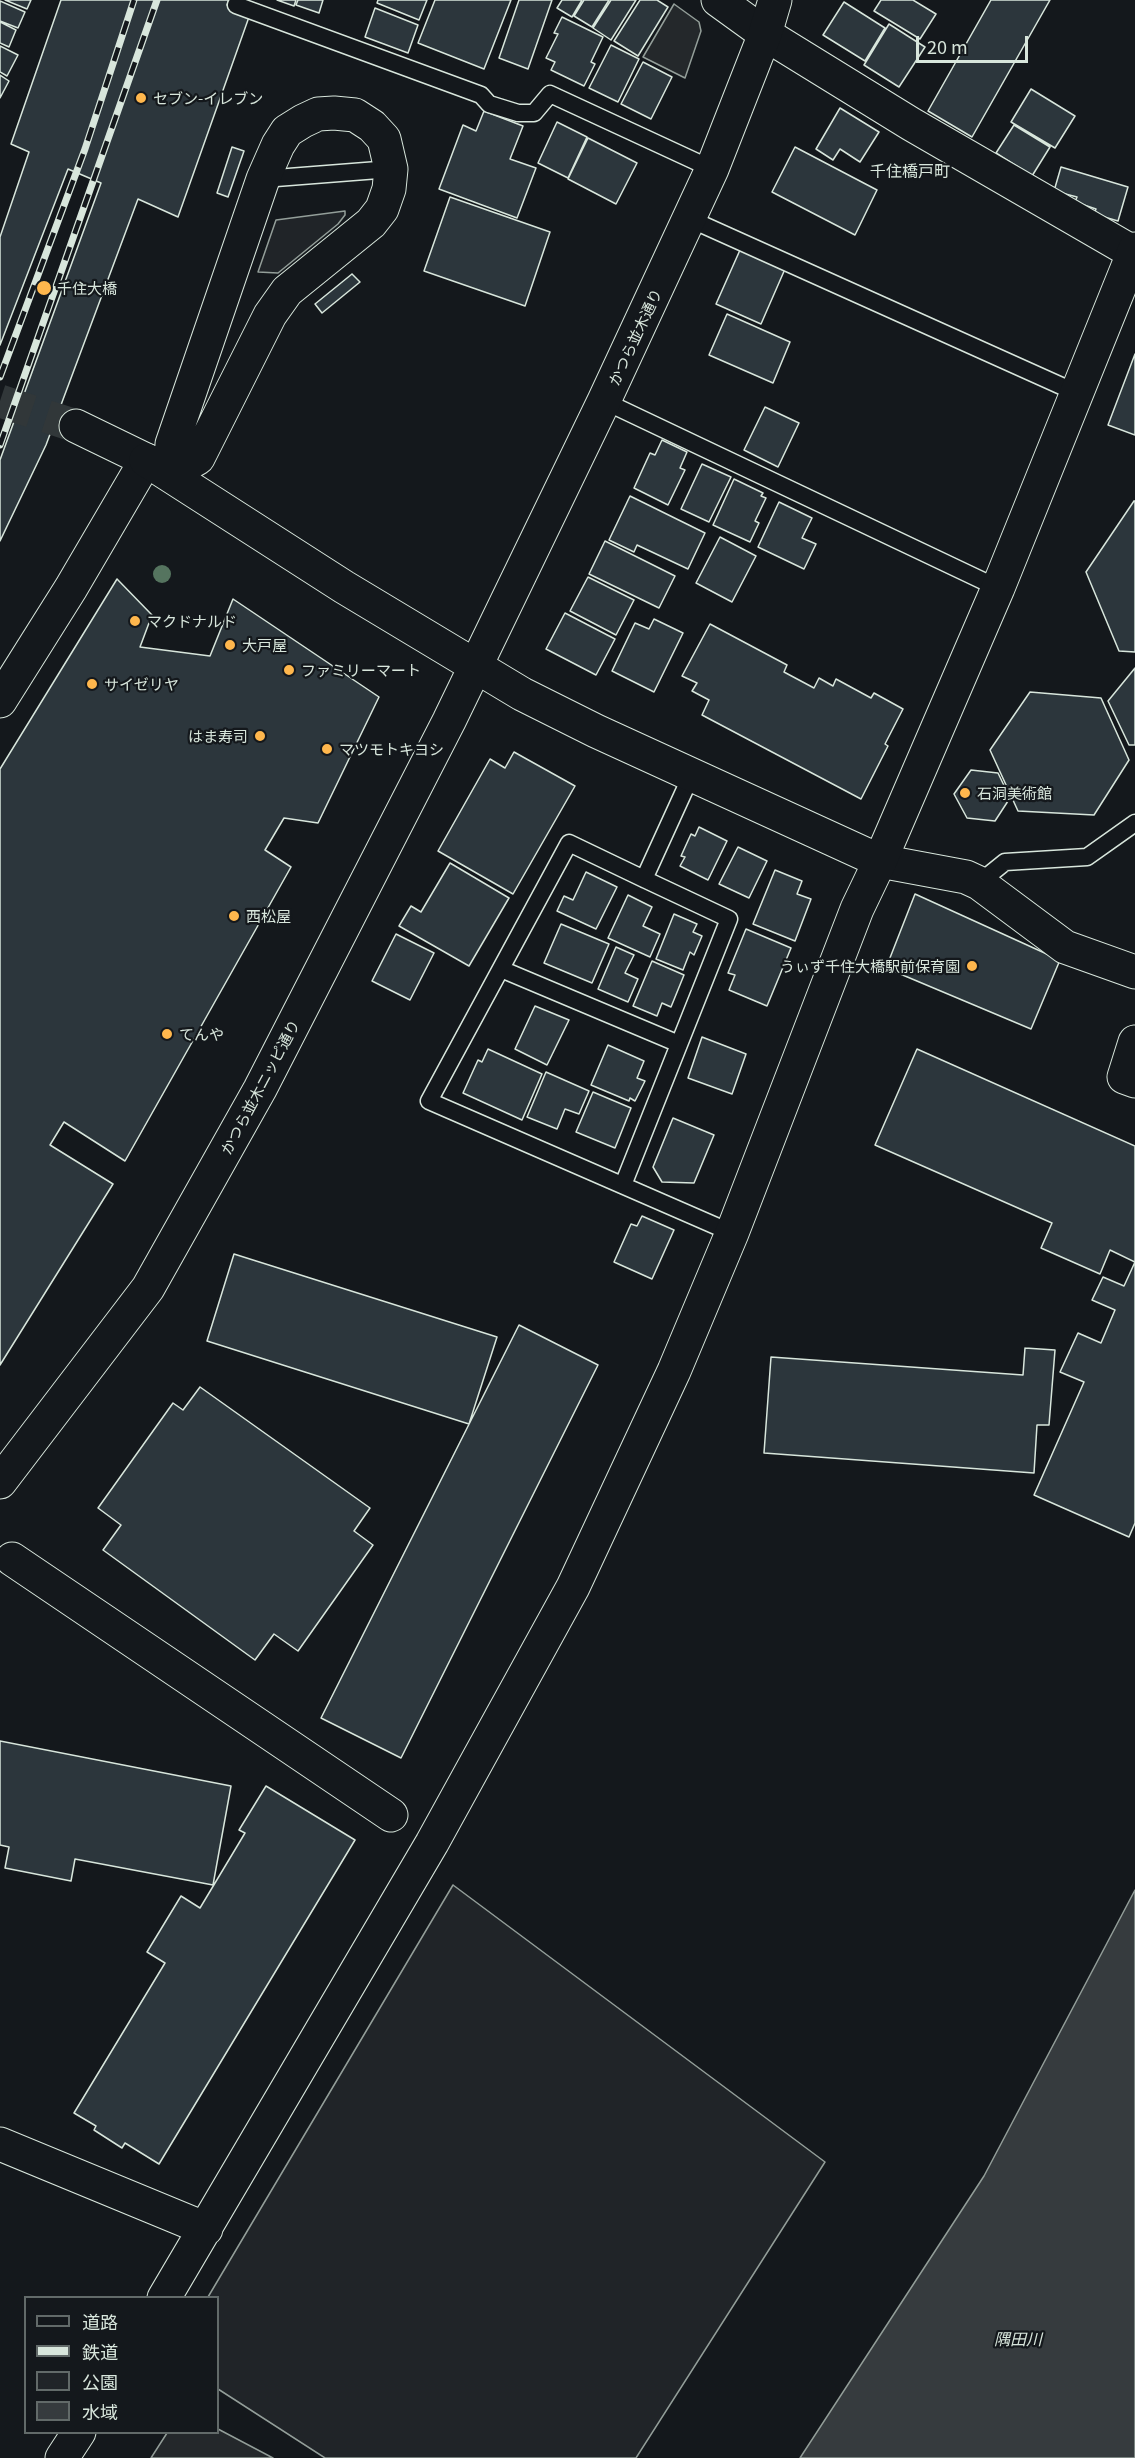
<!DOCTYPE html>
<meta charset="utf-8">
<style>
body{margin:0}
#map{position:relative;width:1135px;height:2458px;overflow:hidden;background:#14181c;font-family:Georgia,"Noto Sans JP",serif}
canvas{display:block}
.legend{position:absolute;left:24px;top:2296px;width:195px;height:138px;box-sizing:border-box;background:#14181c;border:2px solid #626a69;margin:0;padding:8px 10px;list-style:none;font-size:18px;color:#d8e6dc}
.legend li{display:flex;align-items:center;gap:12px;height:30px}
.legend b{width:30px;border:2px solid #626a69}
.scale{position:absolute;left:916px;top:36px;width:112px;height:27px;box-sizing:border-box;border:3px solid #d8e6dc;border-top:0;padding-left:8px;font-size:18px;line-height:21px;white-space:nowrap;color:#d8e6dc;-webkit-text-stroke:4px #14181c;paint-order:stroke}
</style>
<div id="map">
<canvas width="1135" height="2458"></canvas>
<ul class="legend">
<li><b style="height:8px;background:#14181c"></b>道路</li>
<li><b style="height:8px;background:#d8e6dc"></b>鉄道</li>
<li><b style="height:16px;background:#202428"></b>公園</li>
<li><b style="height:16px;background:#363b3e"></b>水域</li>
</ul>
<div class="scale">20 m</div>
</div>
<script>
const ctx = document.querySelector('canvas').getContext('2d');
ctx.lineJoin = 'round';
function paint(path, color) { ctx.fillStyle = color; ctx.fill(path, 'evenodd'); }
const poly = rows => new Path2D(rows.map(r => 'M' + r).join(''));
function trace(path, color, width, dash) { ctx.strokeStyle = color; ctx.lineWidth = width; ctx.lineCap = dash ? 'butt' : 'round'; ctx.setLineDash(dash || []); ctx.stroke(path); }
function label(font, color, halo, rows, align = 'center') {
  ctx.font = font + ' Georgia,"Noto Sans JP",serif'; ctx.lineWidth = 4.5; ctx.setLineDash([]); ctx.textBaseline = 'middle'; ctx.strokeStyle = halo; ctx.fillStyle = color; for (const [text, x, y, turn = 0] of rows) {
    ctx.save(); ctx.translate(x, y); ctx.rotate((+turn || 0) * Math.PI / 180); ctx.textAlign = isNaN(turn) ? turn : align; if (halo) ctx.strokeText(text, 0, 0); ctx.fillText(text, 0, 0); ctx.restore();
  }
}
const green = poly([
 [345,211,345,215,338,224,278,273,258,272,276,220,345,211],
 [453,1885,825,2162,636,2458,325,2458,218,2389,218,2298,208,2297,453,1885]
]);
paint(green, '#202428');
trace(green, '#939e99', 1.5);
const parking = poly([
 [674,4,699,22,701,31,685,78,643,57,674,4],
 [218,2429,273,2458,151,2458,167,2433,218,2432,218,2429]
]);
paint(parking, '#24282b');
trace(parking, '#939e99', 1.5);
const water = poly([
 [1135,1890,1135,2458,800,2458,984,2176,1135,1890]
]);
paint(water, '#363b3e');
trace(water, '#939e99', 1.5);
const building = poly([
 [5,0,31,0,27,9,5,0],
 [61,0,229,0,227,5,249,17,178,217,138,199,46,445,0,541,0,460,101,183,68,169,0,345,0,237,29,152,11,144,61,0],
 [277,0,296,0,294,6,277,0],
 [298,0,323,0,319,13,296,5,298,0],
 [378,0,427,0,419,20,377,3,378,0],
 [435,0,511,0,484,69,418,43,435,0],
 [519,0,552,0,528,69,499,58,519,0],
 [562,0,582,0,572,17,557,8,562,0],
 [584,0,609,0,592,27,574,16,584,0],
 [611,0,636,0,611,40,593,28,611,0],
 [640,0,657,0,668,7,638,56,614,41,640,0],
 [881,0,913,0,936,14,920,39,874,11,881,0],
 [991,0,1050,0,972,137,928,111,991,0],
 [0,1,25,12,18,28,0,21,0,1],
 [844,2,885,28,865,61,823,35,844,2],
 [375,8,418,25,408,53,365,37,375,8],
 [562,17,603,37,591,62,595,64,584,86,551,70,555,62,546,58,558,34,554,33,562,17],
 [0,22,16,30,9,47,0,43,0,22],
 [889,24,925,47,899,87,864,65,889,24],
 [611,45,639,59,618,102,589,88,611,45],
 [0,46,18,55,7,76,0,72,0,46],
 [643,62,672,77,651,119,621,104,643,62],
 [0,75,9,81,0,98,0,75],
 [1031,89,1075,116,1055,148,1011,122,1031,89],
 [840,108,879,132,860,162,840,149,833,160,816,149,840,108],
 [484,111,523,126,510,159,536,168,517,218,439,189,463,125,476,131,484,111],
 [557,122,587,137,568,178,538,163,557,122],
 [1014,125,1050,147,1032,176,996,153,1014,125],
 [588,138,637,163,616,204,568,179,588,138],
 [232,147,244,151,228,197,217,193,232,147],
 [795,147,877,190,855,235,772,192,795,147],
 [1061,167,1128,187,1118,221,1094,214,1096,209,1075,202,1077,197,1054,191,1061,167],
 [450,197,550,232,525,306,424,271,450,197],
 [740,250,785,269,761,324,716,304,740,250],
 [352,274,360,282,322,313,315,304,352,274],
 [727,314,790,342,773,383,709,355,727,314],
 [1135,354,1135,435,1108,425,1135,354],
 [765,407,799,423,778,467,744,450,765,407],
 [662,440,687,452,680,468,685,470,668,505,634,488,650,453,655,455,662,440],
 [702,464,731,477,709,522,681,509,702,464],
 [734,479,763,493,761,496,766,498,755,521,759,523,750,542,713,525,734,479],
 [630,496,705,533,688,569,637,545,634,552,609,540,630,496],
 [1134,501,1135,501,1135,652,1119,651,1086,572,1134,501],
 [779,502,812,518,802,538,816,544,804,569,758,547,779,502],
 [720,537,756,556,732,602,696,583,720,537],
 [605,541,675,576,659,608,589,574,605,541],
 [588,577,634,600,616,635,570,611,588,577],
 [117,579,152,615,140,647,210,656,233,599,379,697,318,823,284,818,265,850,291,867,125,1161,64,1122,50,1145,113,1184,0,1365,0,769,117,579],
 [565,613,615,639,596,675,546,649,565,613],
 [654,619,683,633,654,692,612,671,635,623,649,629,654,619],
 [710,624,787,665,784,672,814,688,819,678,833,686,836,679,871,698,874,693,903,709,885,744,888,746,861,799,702,715,709,700,692,691,697,683,682,676,710,624],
 [1135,668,1135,745,1129,745,1108,701,1135,668],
 [1030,692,1101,698,1129,760,1094,815,1018,811,990,750,1030,692],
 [514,752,575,786,513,894,438,851,490,759,505,768,514,752],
 [971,770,998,773,1010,798,995,821,967,818,954,794,971,770],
 [699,827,727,841,708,880,680,866,685,857,681,856,691,834,695,836,699,827],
 [738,847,767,861,749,898,719,884,738,847],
 [450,863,509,898,469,966,399,926,411,906,421,912,450,863],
 [775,870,802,881,797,894,811,899,795,941,753,924,775,870],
 [586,872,617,887,596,929,557,911,564,896,573,900,586,872],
 [915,894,1060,960,1031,1029,886,968,915,894],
 [628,895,652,907,643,926,660,934,650,957,608,938,628,895],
 [674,914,697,924,693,932,702,936,694,955,690,952,683,970,656,959,674,914],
 [561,924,609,944,592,983,544,963,561,924],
 [746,929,791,948,767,1006,729,990,735,975,728,973,746,929],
 [396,934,434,953,410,1000,372,981,396,934],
 [616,947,634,955,625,973,638,979,628,1002,598,989,616,947],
 [652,961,684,975,671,1007,662,1003,657,1016,633,1006,652,961],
 [535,1006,569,1020,547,1065,515,1049,535,1006],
 [702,1037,746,1054,732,1094,688,1078,702,1037],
 [608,1045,644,1061,637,1078,645,1081,635,1101,630,1098,629,1101,591,1085,608,1045],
 [488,1049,542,1074,522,1120,463,1093,478,1060,482,1062,488,1049],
 [917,1049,1135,1146,1135,1523,1129,1537,1034,1495,1084,1382,1060,1372,1078,1333,1101,1343,1115,1310,1092,1300,1103,1277,1124,1286,1135,1262,1110,1250,1100,1274,1041,1248,1052,1223,875,1145,917,1049],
 [546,1072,589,1091,579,1114,565,1109,557,1129,527,1117,546,1072],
 [593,1092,631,1108,615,1148,576,1132,593,1092],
 [673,1118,714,1135,694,1183,662,1182,653,1167,673,1118],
 [642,1216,674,1230,652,1279,614,1262,631,1224,637,1226,642,1216],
 [234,1254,497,1337,469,1424,207,1341,234,1254],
 [519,1325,598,1365,401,1758,321,1718,519,1325],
 [1025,1348,1055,1350,1049,1425,1037,1425,1034,1473,764,1453,771,1357,1023,1375,1025,1348],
 [200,1387,370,1508,354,1531,373,1545,298,1651,274,1634,255,1660,103,1550,121,1525,98,1508,173,1403,183,1410,200,1387],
 [0,1741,231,1786,213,1885,75,1859,71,1881,5,1868,9,1847,0,1845,0,1741],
 [266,1786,355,1840,159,2164,125,2143,122,2148,94,2130,96,2126,74,2113,165,1963,147,1952,181,1896,200,1908,245,1833,239,1830,266,1786]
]);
paint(building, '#2c363c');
trace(building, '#d8e6dc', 1.5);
trace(poly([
 [0,401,76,426]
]), '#313739', 33, [33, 16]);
const lane = poly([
 [236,5,481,95,489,104,518,113,534,113,550,94,712,169],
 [263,179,391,169],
 [690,219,1077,393],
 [604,401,998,588],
 [691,776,644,879,569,843,429,1101,732,1233],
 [979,883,1005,862,1087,857,1135,823],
 [501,969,679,1044],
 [623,1185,729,919,644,879]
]);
const street = poly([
 [718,0,765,34,911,124,1134,253],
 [0,701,71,588,146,460,76,426],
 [880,861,966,877,979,883,1065,947,1135,972],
 [1135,1042,1124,1077,1135,1081],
 [12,1559,391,1815]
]);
const secondary = poly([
 [334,113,355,115,372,126,384,139,391,169,389,189,382,209,371,223,287,291,270,315,198,458,170,474,172,444,263,179,278,145,287,131,303,121,318,114,334,113],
 [146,460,344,587,522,694,596,731,880,861,998,588,1135,249],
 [0,1482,148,1288,260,1089,449,721,604,401,712,169,765,34,775,0],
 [0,2144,206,2229],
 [164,2298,432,1843,573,1587,674,1371,732,1233,857,909,880,861],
 [62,2458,79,2432]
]);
trace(lane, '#d8e6dc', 19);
trace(street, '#d8e6dc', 35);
trace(secondary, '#d8e6dc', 35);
trace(lane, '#14181c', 16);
trace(street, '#14181c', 33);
trace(secondary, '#14181c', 33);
const rail = poly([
 [0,377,85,149,134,0],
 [0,445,157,0]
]);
trace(rail, '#d8e6dc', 7);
trace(rail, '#14181c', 4.5, [14]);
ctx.fillStyle = '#55745f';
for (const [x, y] of [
 [162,574]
]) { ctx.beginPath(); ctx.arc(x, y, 9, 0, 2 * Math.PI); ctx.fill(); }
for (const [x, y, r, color] of [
 [141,98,6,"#ffb74d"],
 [44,288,8,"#ffb74d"],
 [135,621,6,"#ffb74d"],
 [230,645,6,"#ffb74d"],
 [289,670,6,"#ffb74d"],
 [92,684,6,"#ffb74d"],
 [260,736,6,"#ffb74d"],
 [327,749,6,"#ffb74d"],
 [965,793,6,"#ffb74d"],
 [234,916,6,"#ffb74d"],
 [972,966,6,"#ffb74d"],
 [167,1034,6,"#ffb74d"]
]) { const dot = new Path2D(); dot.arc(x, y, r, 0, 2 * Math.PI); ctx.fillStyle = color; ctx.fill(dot); trace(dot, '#14181c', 2); }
label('15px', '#d8e6dc', '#14181c', [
 ["セブン-イレブン",153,98],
 ["千住大橋",57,288],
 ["マクドナルド",147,621],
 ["大戸屋",242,645],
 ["ファミリーマート",301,670],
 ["サイゼリヤ",104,684],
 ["はま寿司",248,736,"right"],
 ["マツモトキヨシ",339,749],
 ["石洞美術館",977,793],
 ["西松屋",246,916],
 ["うぃず千住大橋駅前保育園",960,966,"right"],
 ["てんや",179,1034]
], 'left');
label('15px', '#d8e6dc', '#14181c', [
 ["かつら並木通り",635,337,-65],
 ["かつら並木ニッピ通り",260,1087,-62]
]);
label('16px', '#d8e6dc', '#14181c', [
 ["千住橋戸町",910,171]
]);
label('italic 16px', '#d8e6dc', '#14181c', [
 ["隅田川",1018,2339]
]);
</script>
